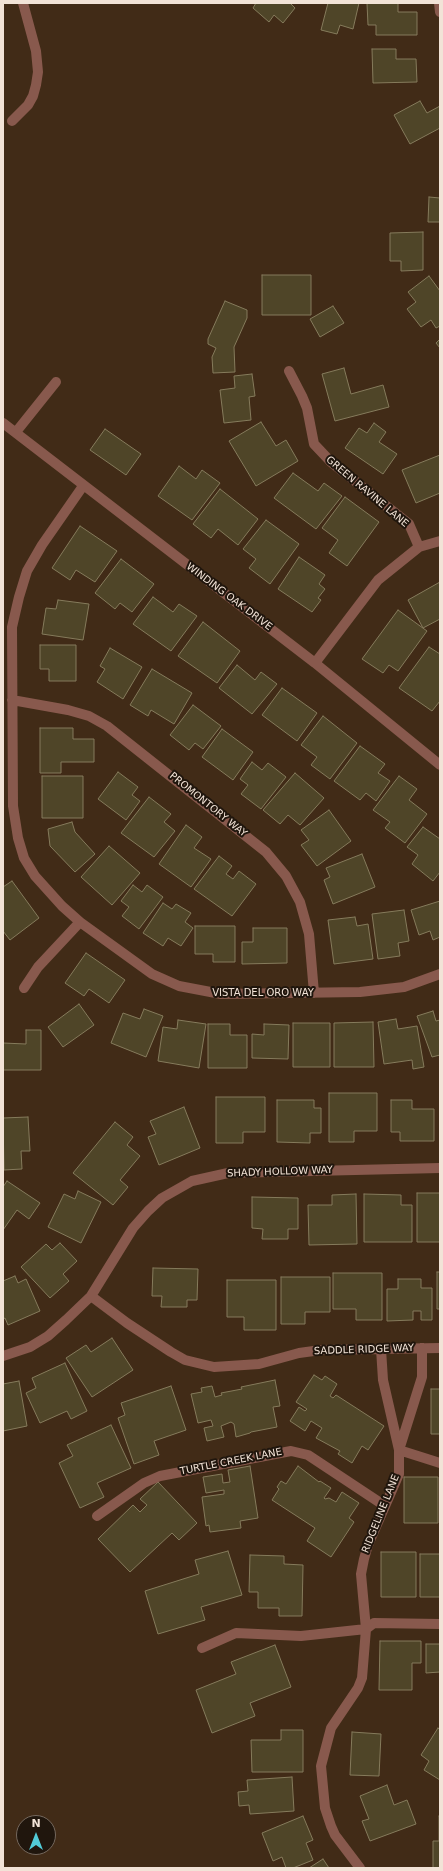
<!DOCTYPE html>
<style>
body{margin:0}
#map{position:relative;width:443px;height:1871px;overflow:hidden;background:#412b17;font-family:"DejaVu Sans",sans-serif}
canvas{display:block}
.frame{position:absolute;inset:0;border:4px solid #f2e3d7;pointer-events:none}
.north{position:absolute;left:16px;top:1815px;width:40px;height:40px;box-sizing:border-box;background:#20160d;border:1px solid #74685e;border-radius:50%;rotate:0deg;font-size:11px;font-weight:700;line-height:16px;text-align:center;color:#f2e3d7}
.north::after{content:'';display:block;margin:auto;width:14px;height:18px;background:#52cbd7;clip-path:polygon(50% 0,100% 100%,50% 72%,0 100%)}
</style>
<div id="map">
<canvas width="443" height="1871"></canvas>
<div class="frame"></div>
<div class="north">N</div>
</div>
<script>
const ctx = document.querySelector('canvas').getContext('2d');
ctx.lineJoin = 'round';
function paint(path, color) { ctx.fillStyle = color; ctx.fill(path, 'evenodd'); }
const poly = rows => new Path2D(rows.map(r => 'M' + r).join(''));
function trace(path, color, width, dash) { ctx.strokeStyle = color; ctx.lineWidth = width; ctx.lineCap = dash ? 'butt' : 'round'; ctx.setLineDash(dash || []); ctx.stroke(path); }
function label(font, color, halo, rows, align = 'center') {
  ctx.font = font + ' "DejaVu Sans",sans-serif'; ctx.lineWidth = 4; ctx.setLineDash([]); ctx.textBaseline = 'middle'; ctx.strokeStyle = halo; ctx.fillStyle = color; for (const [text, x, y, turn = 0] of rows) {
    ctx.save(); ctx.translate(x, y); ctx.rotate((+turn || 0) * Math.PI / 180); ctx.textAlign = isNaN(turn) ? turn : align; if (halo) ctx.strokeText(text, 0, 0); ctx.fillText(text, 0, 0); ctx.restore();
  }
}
const building = poly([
 [256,3,290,3,295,8,283,23,274,15,269,22,253,8,256,3],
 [328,3,359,3,353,29,340,25,337,34,321,30,328,3],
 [367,3,398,3,398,12,417,12,417,35,376,35,376,25,368,25,367,3],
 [372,49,396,49,396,59,416,59,417,82,373,83,372,49],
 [420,101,427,113,440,106,440,128,410,144,394,115,420,101],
 [429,197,440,198,440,222,428,222,429,197],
 [423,232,423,270,401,271,401,261,390,261,390,233,423,232],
 [262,275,311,275,311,315,262,315,262,275],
 [429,276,440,291,440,326,436,328,431,320,421,327,407,309,416,302,408,292,429,276],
 [225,301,247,310,247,318,234,347,235,372,213,373,212,357,216,348,208,344,208,339,225,301],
 [333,306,344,323,320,337,310,319,333,306],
 [440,339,440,348,436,343,440,339],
 [344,368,351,394,383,385,389,407,335,421,322,374,344,368],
 [252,374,255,396,249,397,251,420,224,423,220,390,235,388,234,376,252,374],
 [261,422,276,446,286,440,298,461,256,486,229,441,261,422],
 [374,423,386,432,379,442,397,454,383,474,345,448,359,428,367,433,374,423],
 [105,429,141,454,126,475,90,450,105,429],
 [440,455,440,493,416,503,402,470,440,455],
 [179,466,196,479,202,470,220,483,192,520,158,496,179,466],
 [293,473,318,491,324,483,342,496,316,529,274,498,293,473],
 [220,489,258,519,238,545,218,529,211,538,193,524,220,489],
 [345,497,379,522,347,566,329,553,338,540,322,528,345,497],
 [266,520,299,544,270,584,249,568,256,559,243,549,266,520],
 [80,526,117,551,95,582,76,570,70,580,52,568,80,526],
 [299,557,325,575,319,584,325,589,318,598,321,600,312,612,278,589,299,557],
 [121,559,154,584,132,612,120,603,115,609,95,593,121,559],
 [440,582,440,619,423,628,408,600,440,582],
 [153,597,173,612,179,604,197,616,171,651,133,624,153,597],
 [58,600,89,604,83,640,42,634,46,608,56,609,58,600],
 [398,610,427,631,398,671,389,665,383,673,362,659,398,610],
 [203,622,240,651,217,683,178,656,203,622],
 [40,645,76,645,76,681,49,681,49,669,40,669,40,645],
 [429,647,440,654,440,701,432,711,399,688,429,647],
 [110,648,142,667,123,699,97,682,105,669,100,666,110,648],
 [237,665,255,680,261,672,277,684,252,714,219,688,237,665],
 [152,669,192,693,174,724,151,710,148,716,130,705,152,669],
 [282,688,317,713,297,741,262,715,282,688],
 [193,705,221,726,203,749,195,743,189,750,170,735,193,705],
 [323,716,357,743,330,779,311,765,317,757,301,745,323,716],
 [40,728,73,728,73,739,94,739,94,762,61,762,61,773,40,773,40,728],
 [222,729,253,752,233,780,202,757,222,729],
 [360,746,385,764,378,773,390,781,376,801,366,793,360,800,334,781,360,746],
 [252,762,262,770,268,763,286,777,261,809,241,794,248,785,240,779,252,762],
 [118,772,138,787,132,795,140,801,126,820,98,799,118,772],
 [295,773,324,798,300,825,288,815,280,824,263,810,295,773],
 [42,776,83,776,83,818,42,818,42,776],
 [399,776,417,789,409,800,427,814,405,843,385,828,390,822,373,810,399,776],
 [149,797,171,814,164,822,175,831,154,857,121,833,149,797],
 [329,810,351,841,317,866,301,845,309,840,301,830,329,810],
 [72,822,75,832,95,854,75,872,50,846,48,829,72,822],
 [186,825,202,837,194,848,211,859,191,887,159,864,186,825],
 [423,827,440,839,440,872,433,881,412,864,418,855,407,847,423,827],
 [109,846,140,873,112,905,81,877,109,846],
 [362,854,375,887,333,904,324,880,330,877,326,868,362,854],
 [219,856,232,866,226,874,233,879,239,871,256,884,232,916,194,889,219,856],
 [12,881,39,918,10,940,3,931,3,887,12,881],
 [133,885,142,892,147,885,163,897,139,929,122,916,129,907,121,901,133,885],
 [440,901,440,937,433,940,430,931,419,935,411,910,440,901],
 [163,903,172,909,176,904,191,913,185,922,193,928,181,946,168,938,163,946,143,933,163,903],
 [404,910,409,941,398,943,400,956,378,959,372,914,404,910],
 [355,917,357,926,368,924,373,959,334,964,328,920,355,917],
 [195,926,235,926,235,962,213,962,213,954,195,954,195,926],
 [253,928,287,928,287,963,242,964,242,942,253,942,253,928],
 [86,953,125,980,109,1003,89,989,84,996,65,983,86,953],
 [79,1004,94,1025,63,1047,48,1027,79,1004],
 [144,1009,163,1016,146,1057,111,1043,123,1013,140,1019,144,1009],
 [433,1011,436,1021,440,1020,440,1055,432,1057,417,1016,433,1011],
 [396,1019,398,1029,417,1026,424,1067,413,1069,412,1060,384,1064,378,1022,396,1019],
 [178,1020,206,1024,199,1068,158,1061,163,1027,177,1029,178,1020],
 [373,1022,374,1067,334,1067,334,1023,373,1022],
 [293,1023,330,1023,330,1067,293,1067,293,1023],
 [208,1024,230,1024,230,1035,247,1035,247,1068,208,1068,208,1024],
 [264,1024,289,1025,288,1059,252,1058,252,1034,264,1035,264,1024],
 [26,1030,41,1030,41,1070,3,1070,3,1043,26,1044,26,1030],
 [329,1093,377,1093,377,1131,354,1131,354,1142,329,1142,329,1093],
 [216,1097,265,1097,265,1132,243,1132,243,1143,216,1143,216,1097],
 [277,1100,314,1100,314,1108,321,1108,321,1133,310,1133,310,1143,277,1142,277,1100],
 [391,1100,412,1100,412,1109,434,1109,434,1141,400,1141,400,1132,391,1132,391,1100],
 [184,1107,200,1148,159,1165,148,1137,156,1134,150,1121,184,1107],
 [28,1117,30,1151,21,1151,22,1169,4,1170,3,1118,28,1117],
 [115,1122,133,1137,127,1145,140,1156,120,1180,128,1187,113,1205,73,1173,115,1122],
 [7,1181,40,1203,29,1219,17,1210,3,1230,3,1187,7,1181],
 [78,1191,101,1202,81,1243,48,1227,64,1194,75,1199,78,1191],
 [417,1193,440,1193,440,1242,417,1242,417,1193],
 [356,1194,357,1244,309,1245,308,1205,332,1205,332,1195,356,1194],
 [364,1194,401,1195,401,1205,412,1205,412,1242,364,1242,364,1194],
 [252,1197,298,1198,298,1229,288,1229,288,1239,262,1239,263,1229,252,1228,252,1197],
 [60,1243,77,1261,63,1274,69,1281,50,1298,21,1267,46,1244,52,1250,60,1243],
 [153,1268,198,1269,197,1300,187,1300,187,1307,161,1307,162,1296,152,1296,153,1268],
 [437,1272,440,1272,440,1309,437,1309,437,1272],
 [333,1273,382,1273,382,1320,356,1320,356,1309,333,1309,333,1273],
 [15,1276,18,1283,26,1279,40,1311,8,1325,5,1318,3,1319,3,1281,15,1276],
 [281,1277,330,1277,330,1312,305,1312,305,1324,281,1324,281,1277],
 [398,1279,421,1279,421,1288,432,1288,432,1320,421,1320,421,1311,413,1311,413,1320,387,1321,387,1289,398,1289,398,1279],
 [227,1280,276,1280,276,1330,244,1330,244,1317,227,1317,227,1280],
 [112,1338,133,1370,92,1397,66,1358,86,1345,91,1352,112,1338],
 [65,1363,87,1411,71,1419,67,1411,40,1423,26,1393,36,1388,32,1378,65,1363],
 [314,1375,322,1380,325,1376,337,1384,330,1396,333,1398,336,1395,384,1426,368,1450,362,1446,352,1463,338,1454,340,1451,316,1438,322,1428,311,1421,305,1431,290,1421,299,1407,305,1411,307,1409,296,1402,314,1375],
 [275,1380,280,1406,273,1407,277,1427,251,1432,250,1433,236,1437,234,1424,231,1422,221,1426,224,1437,207,1441,204,1428,213,1426,211,1420,198,1423,191,1394,202,1392,201,1388,212,1386,215,1397,222,1395,221,1393,242,1389,241,1387,275,1380],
 [19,1381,27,1426,3,1431,3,1384,19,1381],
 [171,1386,186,1430,154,1441,159,1455,134,1464,118,1418,125,1415,121,1403,171,1386],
 [431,1389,440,1389,440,1434,431,1434,431,1389],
 [111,1425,131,1468,97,1483,104,1497,80,1508,59,1463,73,1456,67,1445,111,1425],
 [250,1466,258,1518,240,1521,241,1528,210,1532,209,1525,206,1526,202,1497,224,1494,224,1490,206,1493,203,1477,222,1474,223,1483,230,1482,228,1470,250,1466],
 [298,1466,319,1482,320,1481,331,1488,324,1498,325,1499,329,1498,336,1502,342,1492,359,1503,349,1518,354,1522,331,1557,307,1541,315,1528,272,1500,279,1489,277,1487,281,1481,286,1484,298,1466],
 [404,1477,438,1477,438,1523,404,1523,404,1477],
 [158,1482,197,1523,179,1540,172,1533,130,1572,98,1539,133,1505,140,1512,147,1505,140,1499,158,1482],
 [228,1551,242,1595,201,1607,205,1620,158,1634,145,1591,199,1574,195,1560,228,1551],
 [381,1552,416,1552,416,1597,381,1597,381,1552],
 [420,1554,440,1554,440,1597,420,1597,420,1554],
 [250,1555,284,1556,284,1564,303,1565,302,1616,279,1616,279,1608,258,1608,258,1592,249,1592,250,1555],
 [380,1641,421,1641,421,1663,412,1663,412,1690,379,1690,380,1641],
 [426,1644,440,1644,440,1672,426,1673,426,1644],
 [275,1645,291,1687,250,1703,255,1716,212,1733,196,1690,236,1674,231,1662,275,1645],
 [438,1728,440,1730,440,1780,424,1770,429,1761,421,1755,438,1728],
 [281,1730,303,1730,303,1772,252,1772,251,1740,281,1740,281,1730],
 [352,1732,381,1734,379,1776,350,1775,352,1732],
 [292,1777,294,1811,250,1814,249,1805,239,1806,238,1792,248,1791,247,1780,292,1777],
 [387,1785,394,1805,407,1800,416,1824,370,1841,362,1821,369,1819,360,1796,387,1785],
 [303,1816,313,1840,306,1843,313,1860,293,1868,286,1868,282,1857,273,1861,262,1833,303,1816],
 [439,1816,440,1816,440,1868,433,1868,433,1841,439,1841,439,1816],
 [323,1859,329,1868,309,1868,323,1859]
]);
paint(building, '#4f4528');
trace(building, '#857b5c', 1);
trace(poly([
 [439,3,440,12],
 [12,121,28,105,33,96,36,85,38,72,36,51,23,3],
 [289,371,302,396,307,408,314,444,331,462,409,524,419,547],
 [3,423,315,663,440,765],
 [16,432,56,382],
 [83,486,42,545,27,571,19,597,12,627,13,806,18,838,24,858,35,876,62,906,80,922,152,974,179,986,221,994,360,992,404,987,440,974],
 [315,663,378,580,419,547,440,541],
 [12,700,68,710,89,716,107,726,266,852,286,876,300,902,309,934,314,993],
 [24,988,38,967,80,922],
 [91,1296,127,1323,171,1352,185,1360,214,1367,259,1364,299,1353,321,1350,440,1348],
 [3,1356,30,1347,48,1336,66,1320,91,1296,133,1228,148,1211,162,1198,192,1181,228,1173,440,1168],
 [399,1450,422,1377,422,1348],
 [399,1450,440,1463],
 [97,1516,144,1483,160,1476,291,1451,308,1455,385,1506],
 [202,1648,236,1633,301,1636,366,1629,374,1623,440,1624],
 [360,1868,335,1835,331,1826,325,1808,321,1766,331,1728,358,1688,362,1678,366,1629,361,1574,364,1559,368,1545,399,1474,399,1450,383,1380,381,1349]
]), '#88594d', 10);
label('10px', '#f2e3d7', '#20160d', [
 ["GREEN RAVINE LANE",367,492,40],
 ["WINDING OAK DRIVE",229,597,37],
 ["PROMONTORY WAY",208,805,39],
 ["VISTA DEL ORO WAY",263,993],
 ["SHADY HOLLOW WAY",280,1172,-2],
 ["SADDLE RIDGE WAY",364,1350,-2],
 ["TURTLE CREEK LANE",231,1462,-11],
 ["RIDGELINE LANE",381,1514,-68]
]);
</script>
